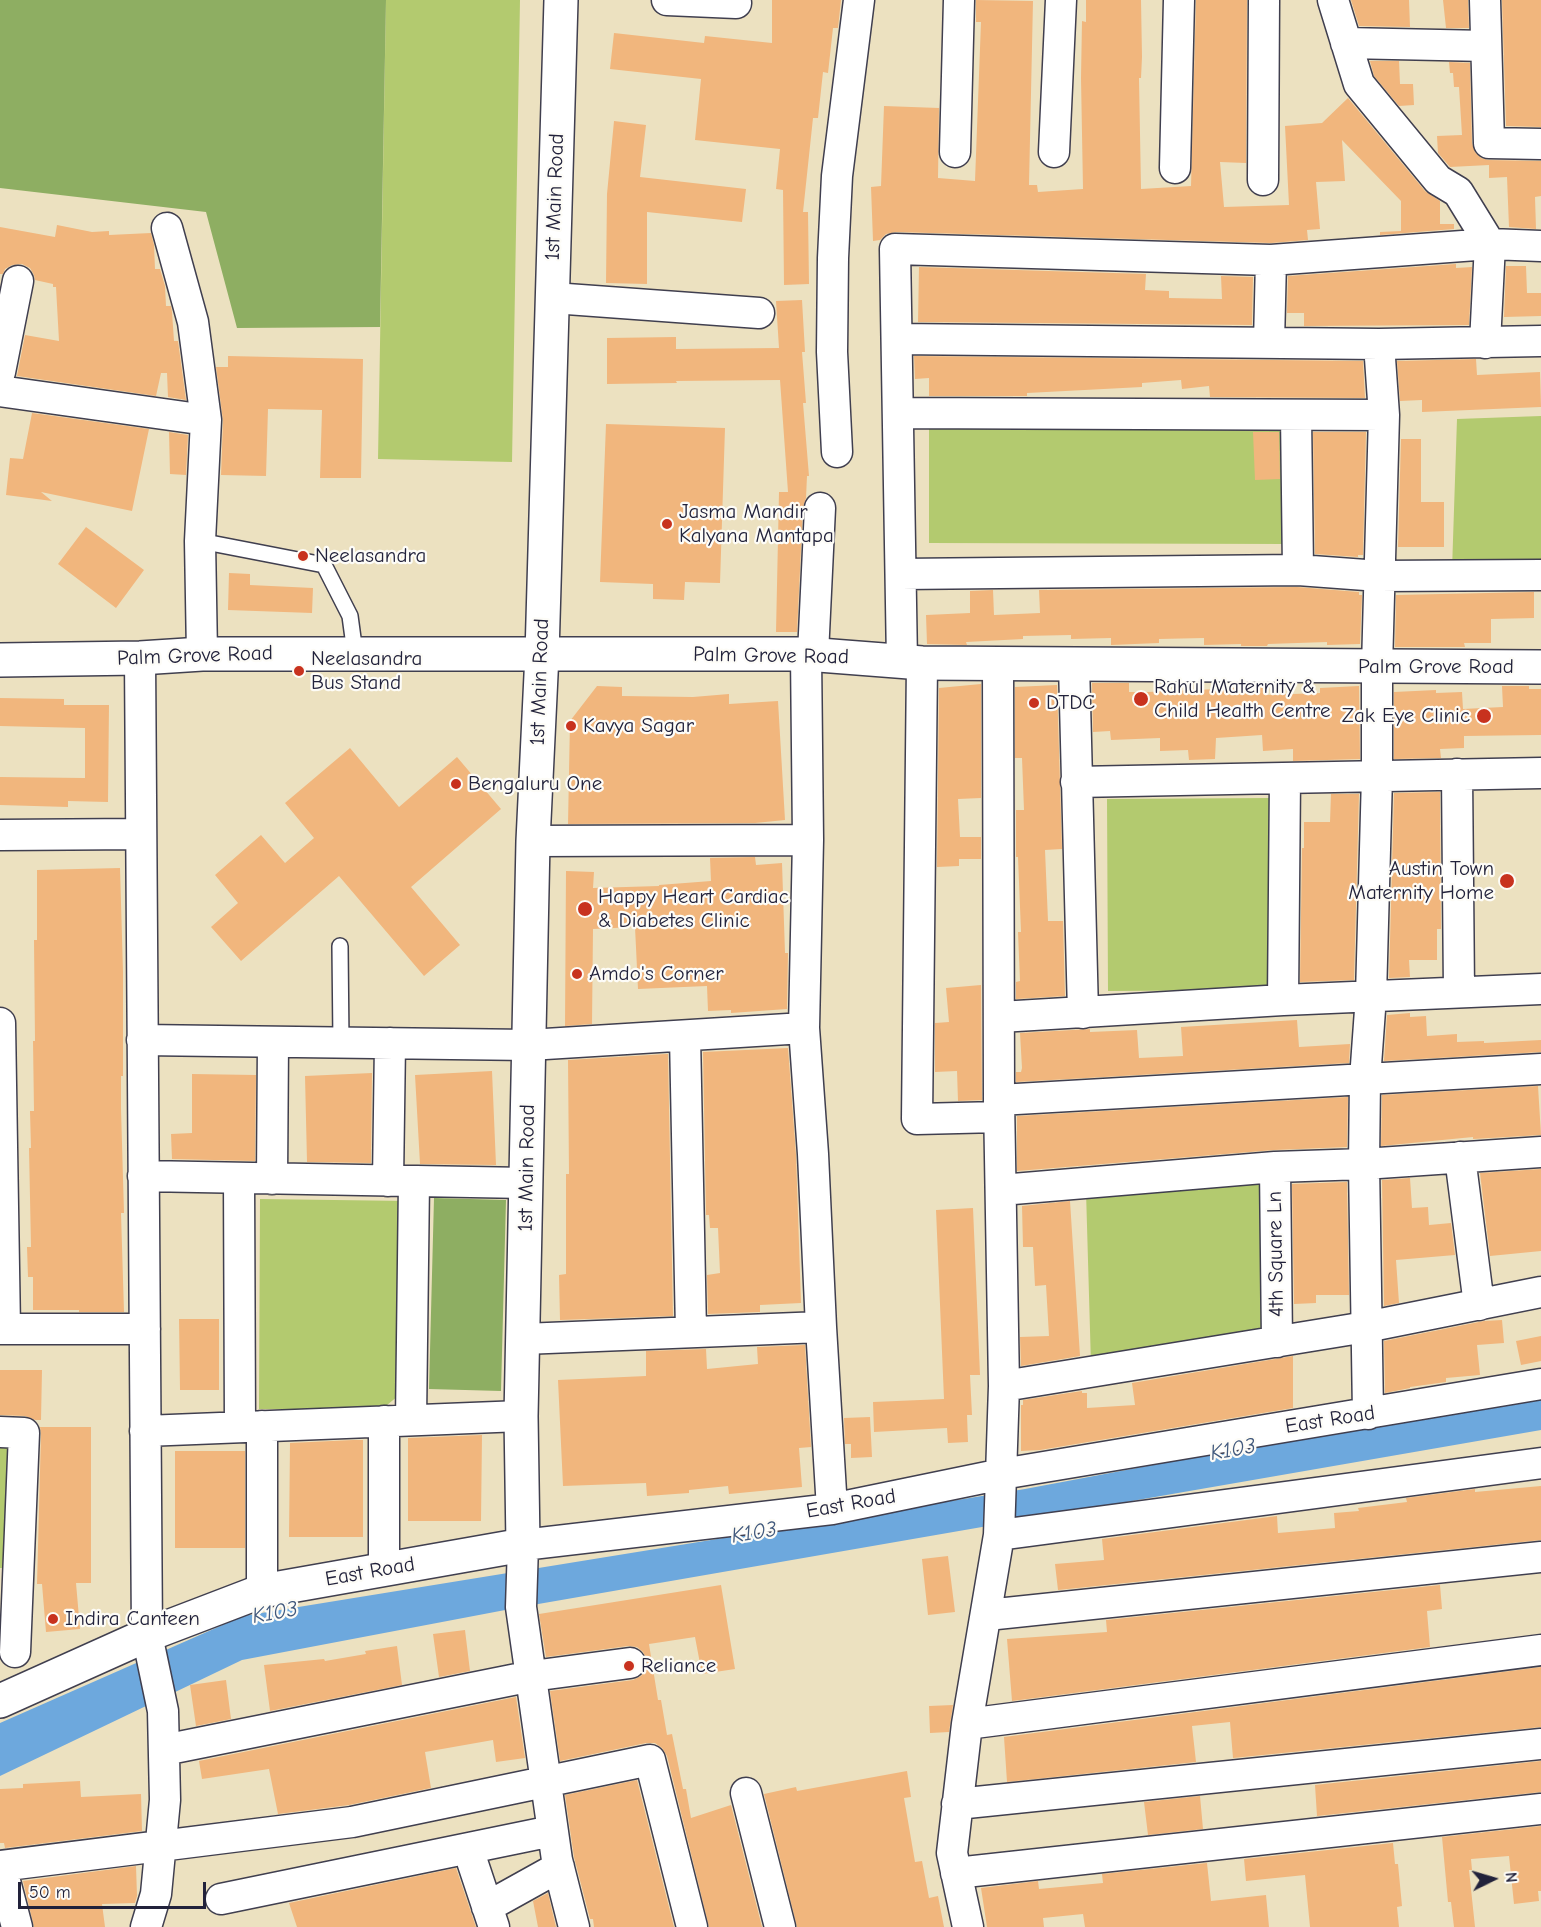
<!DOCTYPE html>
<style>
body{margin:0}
#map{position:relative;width:1541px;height:1927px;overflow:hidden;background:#ece1c0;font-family:"Comic Neue",sans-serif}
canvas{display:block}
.north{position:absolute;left:1463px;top:1849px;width:60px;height:60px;-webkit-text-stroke:4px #fdfcf7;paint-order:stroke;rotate:85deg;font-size:16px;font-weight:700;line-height:24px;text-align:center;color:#22223b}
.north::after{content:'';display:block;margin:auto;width:21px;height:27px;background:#22223b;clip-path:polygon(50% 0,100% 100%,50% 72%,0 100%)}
.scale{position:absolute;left:18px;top:1882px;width:188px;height:27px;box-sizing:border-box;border:3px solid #22223b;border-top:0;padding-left:8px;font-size:18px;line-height:21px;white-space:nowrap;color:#22223b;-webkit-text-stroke:4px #fdfcf7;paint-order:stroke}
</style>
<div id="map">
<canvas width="1541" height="1927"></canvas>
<div class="north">N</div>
<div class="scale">50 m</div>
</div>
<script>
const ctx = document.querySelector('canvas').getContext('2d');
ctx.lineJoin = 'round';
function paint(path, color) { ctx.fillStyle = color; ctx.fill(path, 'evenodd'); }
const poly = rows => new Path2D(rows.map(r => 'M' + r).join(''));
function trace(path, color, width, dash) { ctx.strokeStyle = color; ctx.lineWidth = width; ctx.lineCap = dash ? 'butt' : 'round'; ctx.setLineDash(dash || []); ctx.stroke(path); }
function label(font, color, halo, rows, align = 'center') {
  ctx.font = font + ' "Comic Neue",sans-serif'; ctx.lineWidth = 4.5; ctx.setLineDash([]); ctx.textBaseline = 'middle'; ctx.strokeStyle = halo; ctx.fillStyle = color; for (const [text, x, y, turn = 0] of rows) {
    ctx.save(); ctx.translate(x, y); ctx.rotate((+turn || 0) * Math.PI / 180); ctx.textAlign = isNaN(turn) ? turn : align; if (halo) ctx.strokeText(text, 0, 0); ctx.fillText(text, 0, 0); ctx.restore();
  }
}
paint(poly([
 [386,0,520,0,512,462,378,459],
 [1541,416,1541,567,1452,570,1457,419],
 [929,422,1286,422,1287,544,929,543],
 [1270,798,1272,990,1108,991,1107,799],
 [1266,1175,1265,1334,1091,1365,1086,1191],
 [260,1199,408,1201,404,1391,381,1410,259,1409],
 [0,1442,12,1442,12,1568,0,1568]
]), '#b3ca6f');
paint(poly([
 [0,0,386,0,380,327,237,328,206,212,0,188],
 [434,1198,506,1200,501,1391,429,1389]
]), '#8eae62');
paint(poly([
 [1541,1392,1541,1430,521,1607,242,1660,0,1776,0,1723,243,1616,1025,1489]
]), '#6da8dd');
paint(poly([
 [772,0,841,0,838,28,833,28,828,73,823,72,818,118,813,118,803,212,808,212,809,284,784,285,783,190,776,189,780,149,695,140,701,79,610,69,614,33,704,43,705,36,772,43],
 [976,0,1033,1,1029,185,1037,185,1038,192,1083,189,1081,78,1082,21,1086,22,1086,0,1141,0,1142,57,1141,78,1139,78,1141,189,1191,186,1196,0,1247,0,1246,163,1220,162,1224,207,1289,205,1285,126,1322,123,1348,98,1425,191,1440,201,1440,224,1454,224,1454,229,1380,235,1380,232,1401,231,1401,201,1342,140,1345,181,1316,182,1320,229,1307,230,1308,240,1271,243,896,232,886,234,880,240,873,241,871,187,881,186,884,106,939,108,938,178,975,181,981,22,976,22],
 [1351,0,1409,0,1410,27,1359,26],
 [1443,0,1468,0,1469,28,1446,28],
 [1502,0,1541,0,1541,127,1506,126],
 [1370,61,1399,61,1400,84,1413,84,1414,105,1399,106,1374,76],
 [1449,62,1470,63,1472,143,1475,152,1481,158,1488,160,1541,161,1541,196,1535,197,1536,229,1509,227,1507,177,1489,178,1489,165,1450,167,1438,153,1437,136,1462,135,1459,87,1454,87,1453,73,1450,73],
 [614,121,646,125,640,177,746,189,742,222,647,212,647,284,606,283,607,194],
 [57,225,92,232,109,231,109,235,151,233,154,245,155,269,160,269,165,286,166,306,171,306,172,312,174,341,178,341,186,400,168,397,167,373,161,373,156,396,17,376,25,335,59,341,56,287,53,287,53,284,35,280,34,275,30,268,22,264,12,265,5,269,3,274,0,274,0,227,55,237],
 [1456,264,1456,268,1472,267,1469,325,1304,326,1304,313,1287,313,1288,276],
 [1506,266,1526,266,1527,293,1541,293,1541,316,1504,317],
 [919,267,1146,274,1145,290,1169,291,1169,298,1222,299,1221,276,1253,277,1252,325,918,322],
 [802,300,805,352,802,352,806,403,803,403,809,476,807,476,806,498,803,507,797,632,776,632,779,492,788,492,780,380,676,381,677,383,607,384,607,338,676,337,676,349,779,348,776,301],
 [228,356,363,359,361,478,320,478,322,410,268,409,266,476,221,475,223,421,216,367,228,367],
 [914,356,1363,361,1365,398,1210,397,1209,386,1182,389,1181,380,1142,383,1142,387,1027,393,1027,396,929,396,929,378,915,379],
 [1476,359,1477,375,1540,372,1541,407,1422,412,1422,400,1400,401,1397,361],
 [32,413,149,429,132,511,41,492,52,501,6,495,10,458,23,459],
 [606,424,725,428,720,583,685,582,684,600,653,599,653,584,600,582],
 [169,432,188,435,186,475,170,474],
 [1253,432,1279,432,1280,479,1255,480],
 [1313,432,1366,432,1363,555,1358,555,1358,557,1315,554],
 [1401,439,1421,439,1421,502,1444,502,1444,547,1398,547],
 [86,527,144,570,116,608,58,564],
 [229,573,250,574,250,585,313,588,312,613,228,610],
 [1297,587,1359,592,1359,595,1362,595,1360,644,1327,645,1327,642,1268,644,1267,646,1241,646,1241,644,1204,645,1204,638,1159,639,1159,643,1111,645,1111,638,1071,639,1071,635,1023,636,1023,639,966,642,967,645,927,644,926,615,970,613,970,591,993,590,994,615,1040,613,1039,590],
 [1534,592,1534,618,1491,619,1491,643,1464,643,1465,647,1395,647,1396,595],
 [1092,683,1129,683,1129,692,1147,692,1266,687,1266,695,1320,693,1320,688,1359,686,1360,759,1293,761,1293,749,1263,751,1262,735,1216,738,1215,759,1189,760,1188,750,1160,751,1160,738,1111,740,1110,731,1093,732],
 [981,684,981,798,958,799,960,837,981,837,981,859,959,859,959,866,937,867,939,688],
 [1057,685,1062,849,1045,850,1048,921,1063,921,1065,996,1016,999,1016,982,1020,981,1018,932,1021,932,1018,857,1016,857,1016,810,1024,810,1022,758,1015,758,1015,687],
 [597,686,622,687,622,696,693,697,729,694,729,704,778,701,785,820,755,823,568,824,570,721],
 [1502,686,1529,686,1529,689,1541,689,1541,735,1464,736,1464,748,1440,749,1441,758,1394,759,1394,692,1436,690,1436,693,1462,692,1463,709,1503,707],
 [0,698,64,699,64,705,109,705,108,802,68,801,68,807,0,805,0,777,85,778,85,728,0,726],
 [350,748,399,807,457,757,501,809,411,887,460,945,424,976,339,876,241,961,211,927,238,903,215,875,261,835,285,863,314,838,285,803],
 [1440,792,1441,929,1437,929,1437,960,1409,960,1410,977,1389,978,1394,793],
 [1331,794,1359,794,1354,980,1300,982,1302,848,1304,848,1304,822,1330,822],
 [755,857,756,865,782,863,785,953,788,953,787,1009,731,1013,731,1010,708,1011,707,986,638,989,635,927,593,929,592,1024,565,1026,566,871,594,872,593,888,659,886,659,885,711,881,710,858],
 [120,868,123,972,123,1076,121,1076,121,1109,124,1213,121,1213,124,1312,79,1312,79,1310,33,1310,33,1277,28,1277,27,1247,31,1247,29,1148,31,1148,30,1111,34,1111,33,1041,35,1041,34,940,37,940,37,870],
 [981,985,982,1100,958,1101,957,1071,935,1072,935,1023,949,1022,946,988],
 [1410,1013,1410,1017,1426,1016,1427,1036,1457,1034,1457,1042,1484,1041,1484,1043,1541,1040,1541,1052,1384,1061,1387,1015],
 [1297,1020,1299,1047,1350,1044,1349,1063,1016,1082,1016,1072,1021,1072,1022,1068,1020,1033,1090,1029,1090,1032,1137,1030,1139,1058,1183,1056,1181,1027],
 [788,1048,796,1155,801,1303,760,1305,760,1312,708,1314,707,1275,720,1273,718,1228,710,1228,709,1215,706,1215,703,1052],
 [666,1054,668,1054,673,1316,560,1320,559,1275,566,1274,566,1174,569,1174,568,1060],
 [492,1071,496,1165,420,1164,415,1075],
 [372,1073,371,1163,307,1162,305,1076],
 [192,1074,256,1075,255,1161,172,1159,171,1134,192,1133],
 [1538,1086,1541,1135,1473,1139,1473,1137,1381,1146,1382,1095],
 [1348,1097,1347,1147,1274,1150,1017,1171,1017,1116],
 [1541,1169,1541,1251,1490,1256,1480,1173],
 [1410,1178,1412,1208,1428,1207,1429,1225,1451,1223,1455,1255,1396,1260,1399,1303,1384,1306,1382,1180],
 [1347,1182,1349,1295,1316,1295,1316,1303,1294,1304,1292,1184],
 [1070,1201,1080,1356,1021,1366,1020,1337,1049,1336,1046,1285,1035,1286,1033,1247,1023,1247,1022,1206],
 [973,1208,980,1375,970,1375,972,1415,967,1415,968,1442,948,1443,947,1428,874,1432,873,1402,944,1399,936,1210],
 [179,1319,219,1319,219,1390,180,1390],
 [1502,1320,1504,1343,1477,1345,1480,1375,1446,1378,1446,1382,1410,1387,1410,1388,1385,1393,1384,1341,1484,1321],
 [1541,1336,1541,1361,1521,1365,1516,1341],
 [805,1345,811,1447,799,1448,802,1487,729,1494,728,1486,689,1490,689,1493,647,1496,646,1483,563,1486,558,1380,646,1376,646,1351,706,1349,707,1369,758,1364,757,1347],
 [1293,1356,1293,1408,1040,1450,1021,1451,1021,1405,1023,1405,1023,1400,1082,1391,1082,1393,1087,1393,1087,1408,1135,1405,1132,1383],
 [0,1370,42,1370,41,1420,35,1420,25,1416,0,1415],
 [870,1417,872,1457,851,1458,851,1444,845,1444,844,1418],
 [40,1427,91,1427,91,1583,76,1583,80,1629,46,1632,42,1584,37,1584,41,1434],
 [482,1435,481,1521,408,1521,408,1438],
 [353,1440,363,1440,363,1537,289,1537,290,1443],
 [175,1451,245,1451,245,1548,175,1548],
 [1541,1486,1541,1540,1058,1590,1055,1564,1104,1560,1102,1539,1277,1516,1278,1533,1335,1528,1334,1513,1359,1511,1358,1508,1407,1502,1406,1498,1475,1489,1475,1492],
 [948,1556,955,1612,928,1615,922,1559],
 [721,1585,735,1669,702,1674,695,1637,649,1644,658,1700,661,1700,667,1735,672,1734,683,1789,686,1789,691,1818,731,1805,762,1927,709,1927,667,1756,662,1748,655,1743,646,1743,560,1761,550,1691,633,1680,641,1676,646,1670,647,1660,643,1652,637,1647,628,1646,546,1657,539,1614],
 [1440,1585,1442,1609,1427,1611,1430,1647,1012,1701,1007,1639,1107,1632,1106,1620],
 [465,1630,470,1671,439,1677,433,1634],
 [397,1646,402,1685,270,1711,264,1665,324,1659,325,1661,366,1654,365,1651],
 [1541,1667,1541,1727,1233,1758,1230,1722,1192,1726,1196,1762,1007,1782,1004,1737],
 [226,1680,231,1719,196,1726,190,1685],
 [516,1697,525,1758,496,1762,493,1740,425,1752,431,1788,349,1805,278,1814,269,1769,202,1779,199,1761],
 [953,1705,949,1732,930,1733,929,1706],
 [1541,1761,1541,1792,1317,1816,1315,1785],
 [907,1771,911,1797,904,1798,915,1862,922,1861,929,1898,938,1896,944,1927,797,1927,764,1794,796,1787,797,1791],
 [637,1780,674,1927,594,1927,593,1919,590,1919,574,1857,565,1795],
 [80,1781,81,1797,141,1794,142,1831,5,1848,4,1843,0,1843,0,1789,23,1788,23,1784],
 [1200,1796,1203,1829,1148,1835,1144,1802],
 [1541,1826,1541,1891,1538,1891,1539,1901,1514,1904,1509,1856,1471,1859,1472,1870,1469,1870,1475,1927,1454,1927,1451,1902,1448,1902,1442,1837],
 [1393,1843,1395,1864,1398,1864,1402,1906,1397,1907,1399,1927,1310,1927,1305,1875,1246,1881,1244,1859],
 [1207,1863,1211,1901,1266,1895,1269,1927,1085,1927,1083,1914,1043,1918,1044,1927,987,1927,981,1888,1038,1881,1039,1889,1103,1883,1102,1874],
 [136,1866,137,1896,135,1903,102,1904,105,1927,34,1927,23,1881],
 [456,1868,476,1927,297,1927,289,1903],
 [548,1893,556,1927,538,1927,533,1901]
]), '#f1b67d');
const service = poly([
 [200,541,324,565,350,616,355,653],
 [340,946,341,1043]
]);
const minor = poly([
 [667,0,736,3],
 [1333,0,1359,84,1438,180,1458,192,1490,244,1485,343],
 [1485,0,1489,143,1541,144],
 [1346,43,1486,46],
 [955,152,959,0],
 [1054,152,1061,0],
 [1175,168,1179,0],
 [1263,180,1264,0],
 [167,228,193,322,206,420,200,541,202,654],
 [553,298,759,313],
 [897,339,1379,344,1541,341],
 [1269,343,1271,260],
 [0,372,18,281],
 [0,391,206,420],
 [898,413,1384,415],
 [1296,415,1298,570],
 [837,452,832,352,833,258,837,176,859,0],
 [901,574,1298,570,1379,576,1541,575],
 [806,654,808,840,804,1028,813,1154,821,1327,832,1509],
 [813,654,820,508],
 [140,658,147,1635,163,1711,165,1800,156,1894,146,1927],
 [902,662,895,249,1271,260,1490,244,1541,246],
 [922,663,917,1119,999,1117],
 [1074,664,1083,1013],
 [1457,774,1459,992],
 [1076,782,1541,773],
 [0,835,140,834],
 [533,841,808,840],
 [1283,1000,1285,778],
 [1000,1017,1283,1000,1541,989],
 [0,1023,5,1329],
 [685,1036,691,1332],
 [142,1040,529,1045,804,1028],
 [999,1100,1541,1069],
 [1460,1157,1479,1305],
 [1275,1167,1277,1342],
 [143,1176,526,1183],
 [239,1178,240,1427],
 [272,1179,273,1042],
 [388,1181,390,1043],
 [1001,1190,1275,1167,1364,1164,1541,1152],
 [0,1329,145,1329],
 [523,1339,821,1327],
 [1004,1386,1366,1327,1541,1292],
 [1368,1414,1364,1164,1365,1079,1371,996,1377,776,1377,667,1384,415,1379,344],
 [411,1420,414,1181],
 [262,1426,262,1591],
 [145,1431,521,1416],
 [0,1432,24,1433,15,1652],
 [999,1535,1541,1463],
 [384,1570,384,1421],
 [987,1615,1541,1557],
 [967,1724,1541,1650],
 [164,1750,532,1676,630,1663],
 [746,1793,780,1927],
 [957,1804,1541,1744],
 [468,1849,494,1927],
 [0,1866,352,1822,650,1760,692,1927],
 [1,1866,17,1927],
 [956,1873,1541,1809],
 [221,1899,552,1831],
 [487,1907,559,1867],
 [574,1927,557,1860,521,1607,523,1545,832,1509,1002,1474,1541,1384],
 [968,1927,952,1853,967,1724,999,1535,1004,1386,999,1100,998,664]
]);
const tertiary = poly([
 [0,660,140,658,202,654,806,654,922,663,1541,667],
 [0,1701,147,1635,262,1591,523,1545,521,1416,533,841,542,654,561,0]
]);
trace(service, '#403f4f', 18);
trace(minor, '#403f4f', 33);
trace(tertiary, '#403f4f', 36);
trace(service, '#fff', 15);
trace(minor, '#fff', 30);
trace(tertiary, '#fff', 33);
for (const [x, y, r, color] of [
 [667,524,6,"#c8321e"],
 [303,556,6,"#c8321e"],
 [299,671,6,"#c8321e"],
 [1141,699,8,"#c8321e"],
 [1034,703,6,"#c8321e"],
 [1484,716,8,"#c8321e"],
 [571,726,6,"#c8321e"],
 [456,784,6,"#c8321e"],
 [1507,881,8,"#c8321e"],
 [585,909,8,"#c8321e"],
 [577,974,6,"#c8321e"],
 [53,1619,6,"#c8321e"],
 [629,1666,6,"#c8321e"]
]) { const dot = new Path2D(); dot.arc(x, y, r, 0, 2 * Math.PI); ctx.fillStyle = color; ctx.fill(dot); trace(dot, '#fdfcf7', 2); }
label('21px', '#22223b', '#fdfcf7', [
 ["1st Main Road",555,197,-88],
 ["Palm Grove Road",195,656,-2],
 ["Palm Grove Road",771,656,1],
 ["Palm Grove Road",1436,667],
 ["1st Main Road",540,682,-88],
 ["1st Main Road",527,1168,-89],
 ["4th Square Ln",1276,1254,-91],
 ["East Road",1330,1420,-9],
 ["East Road",851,1504,-10],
 ["East Road",370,1572,-10]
]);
label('21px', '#22223b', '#fdfcf7', [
 ["Jasma Mandir",679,512],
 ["Kalyana Mantapa",679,536],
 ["Neelasandra",315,556],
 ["Neelasandra",311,659],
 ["Bus Stand",311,683],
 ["Rahul Maternity &",1154,687],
 ["Child Health Centre",1154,711],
 ["DTDC",1046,703],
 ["Zak Eye Clinic",1470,716,"right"],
 ["Kavya Sagar",583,726],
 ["Bengaluru One",468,784],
 ["Austin Town",1494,869,"right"],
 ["Maternity Home",1494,893,"right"],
 ["Happy Heart Cardiac",598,897],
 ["& Diabetes Clinic",598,921],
 ["Amdo's Corner",589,974],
 ["Indira Canteen",65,1619],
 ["Reliance",641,1666]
], 'left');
label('italic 22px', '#40587c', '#fdfcf7', [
 ["K103",1233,1450,-10],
 ["K103",754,1533,-9],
 ["K103",275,1613,-10]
]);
</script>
